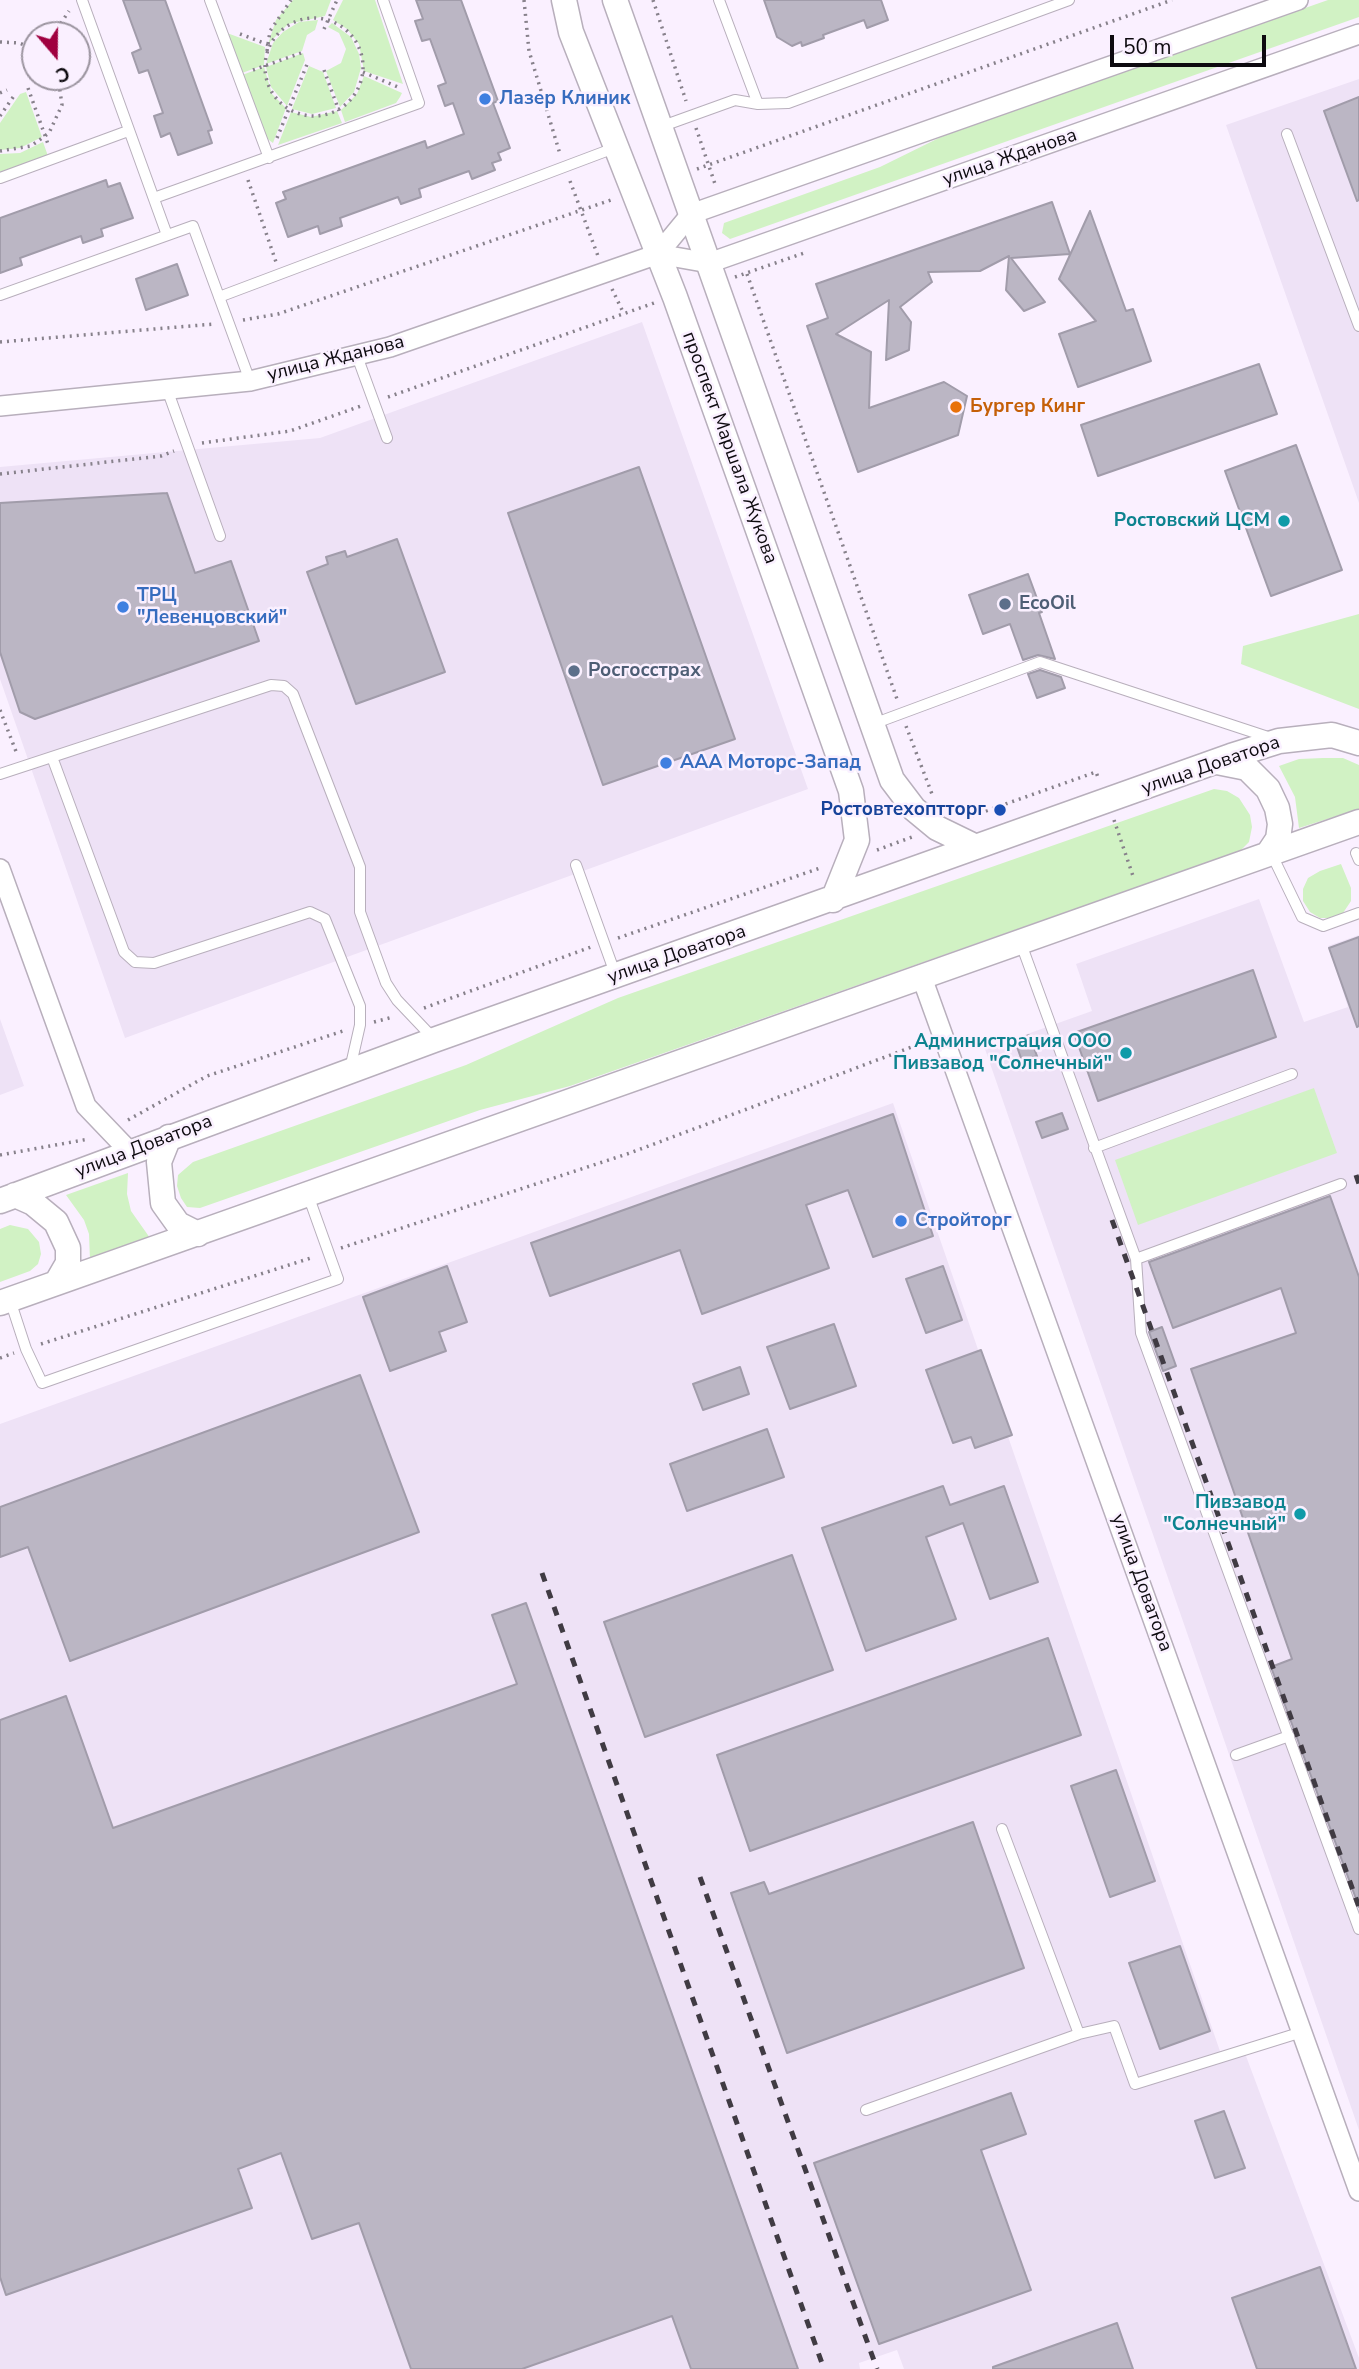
<!DOCTYPE html>
<meta charset="utf-8">
<style>
body{margin:0}
#map{position:relative;width:1359px;height:2369px;overflow:hidden;background:#faf0ff;font-family:"Nunito Sans",sans-serif}
canvas{display:block}
.north{position:absolute;left:21px;top:21px;width:70px;height:70px;box-sizing:border-box;background:#faf0ff;border:2px solid #9b949f;border-radius:50%;rotate:160deg;font-size:19px;font-weight:700;line-height:28px;text-align:center;color:#0d0a0f}
.north::after{content:'';display:block;margin:auto;width:24px;height:32px;background:#a00140;clip-path:polygon(50% 0,100% 100%,50% 72%,0 100%)}
.scale{position:absolute;left:1110px;top:35px;width:156px;height:32px;box-sizing:border-box;border:4px solid #0d0a0f;border-top:0;padding-left:9px;font-size:21px;line-height:24px;white-space:nowrap;color:#0d0a0f;-webkit-text-stroke:5px #faf0ff;paint-order:stroke}
</style>
<div id="map">
<canvas width="1359" height="2369"></canvas>
<div class="north">С</div>
<div class="scale">50 m</div>
</div>
<script>
const ctx = document.querySelector('canvas').getContext('2d');
ctx.lineJoin = 'round';
function paint(path, color) { ctx.fillStyle = color; ctx.fill(path, 'evenodd'); }
const poly = rows => new Path2D(rows.map(r => 'M' + r).join(''));
function trace(path, color, width, dash) { ctx.strokeStyle = color; ctx.lineWidth = width; ctx.lineCap = dash ? 'butt' : 'round'; ctx.setLineDash(dash || []); ctx.stroke(path); }
function label(font, color, halo, rows, align = 'center') {
  ctx.font = font + ' "Nunito Sans",sans-serif'; ctx.lineWidth = 5; ctx.setLineDash([]); ctx.textBaseline = 'middle'; ctx.strokeStyle = halo; ctx.fillStyle = color; for (const [text, x, y, turn = 0] of rows) {
    ctx.save(); ctx.translate(x, y); ctx.rotate((+turn || 0) * Math.PI / 180); ctx.textAlign = isNaN(turn) ? turn : align; if (halo) ctx.strokeText(text, 0, 0); ctx.fillText(text, 0, 0); ctx.restore();
  }
}
paint(poly([
 [1359,79,1359,503,1226,125],
 [642,322,808,789,125,1038,0,679,0,467,320,438],
 [1259,899,1304,1022,1348,1007,1328,946,1359,935,1359,2130,985,1049,1092,1011,1076,964],
 [0,1019,24,1086,0,1095],
 [893,1103,1222,2057,1243,2048,1359,2358,1359,2369,904,2369,897,2350,859,2363,860,2369,0,2369,0,1424]
]), '#eee2f6');
paint(poly([
 [293,0,331,0,325,16,288,24,268,44,276,20],
 [343,0,375,0,403,84,364,71,359,44,347,29,333,20],
 [1328,0,1359,0,1359,17,730,239,722,233,724,223,880,167,949,133],
 [318,20,315,30,307,35,302,51,266,64,273,43,283,32,299,22],
 [332,23,351,37,359,54,361,68,354,92,340,107,326,71,341,63,346,49,339,33,328,27],
 [227,33,265,47,264,65,242,73],
 [303,53,305,60,287,106,271,87,266,67],
 [309,66,323,72,336,108,312,114,292,109],
 [264,67,272,94,286,108,273,143,265,137,242,75],
 [364,76,402,93,400,97,396,103,345,122,341,110,357,94],
 [26,92,42,137,20,148,0,150,0,123,20,94],
 [337,111,342,123,278,145,291,112,311,117],
 [43,142,48,156,0,173,0,154,20,153],
 [1359,614,1359,709,1241,664,1243,646],
 [1323,758,1343,758,1359,765,1359,809,1299,828,1295,797,1279,766,1299,759],
 [1214,789,1227,791,1239,798,1250,815,1252,827,1249,842,1240,851,570,1086,480,1110,200,1208,187,1207,181,1198,177,1186,178,1175,193,1162,466,1065,618,998],
 [1341,864,1351,888,1351,901,1343,913,1333,918,1320,918,1310,912,1303,901,1303,889,1308,878,1320,871],
 [1314,1088,1337,1153,1138,1225,1115,1160],
 [128,1173,127,1194,131,1211,150,1238,90,1260,89,1234,84,1220,66,1195],
 [10,1225,28,1229,39,1242,41,1254,38,1264,30,1271,0,1282,0,1229]
]), '#d1f2c4');
const building = poly([
 [123,0,165,0,212,130,208,131,212,143,178,155,170,133,161,137,154,116,163,113,148,70,139,73,132,53,141,49,123,0],
 [416,0,461,0,498,101,493,103,510,148,498,153,501,160,492,163,495,170,472,179,469,171,419,189,421,197,401,204,398,197,340,218,342,226,320,234,318,226,288,237,276,203,286,199,283,192,425,141,427,148,464,134,453,103,445,106,438,86,446,83,430,39,422,41,415,21,423,19,416,0],
 [764,0,881,0,888,20,867,28,864,20,823,35,824,38,802,46,801,42,792,46,777,37,764,0],
 [1359,97,1359,200,1357,201,1324,111,1359,97],
 [106,180,108,187,120,183,133,218,101,229,103,236,83,243,81,236,20,258,22,265,0,273,0,218,106,180],
 [1052,202,1070,254,1011,258,1045,302,1024,311,1006,290,1009,256,980,271,928,272,932,282,900,307,911,322,909,350,886,360,889,300,836,334,871,352,869,408,944,382,967,396,958,435,858,472,807,326,828,318,816,284,1052,202],
 [1090,211,1126,311,1133,309,1151,361,1078,387,1059,334,1096,321,1059,279,1090,211],
 [177,264,188,295,146,310,136,279,177,264],
 [1259,364,1277,414,1098,476,1081,425,1259,364],
 [1296,445,1342,570,1271,596,1225,471,1296,445],
 [639,467,735,739,603,785,508,513,639,467],
 [167,493,195,573,231,561,259,641,35,719,20,712,0,652,0,503,167,493],
 [397,539,445,672,356,704,307,572,328,564,326,557,345,551,347,557,397,539],
 [1028,574,1042,612,1039,613,1055,659,1038,655,1023,660,1010,624,983,634,969,595,1028,574],
 [1040,670,1061,677,1065,688,1037,698,1028,674,1040,670],
 [1359,937,1359,1026,1357,1027,1329,948,1359,937],
 [1253,970,1276,1037,1098,1101,1074,1033,1253,970],
 [1029,1035,1037,1056,1022,1061,1015,1041,1029,1035],
 [1062,1113,1068,1129,1042,1138,1036,1122,1062,1113],
 [893,1114,933,1236,873,1257,848,1190,806,1205,829,1268,702,1314,680,1250,550,1296,531,1243,893,1114],
 [1330,1196,1359,1277,1359,1907,1271,1667,1292,1659,1191,1369,1296,1333,1281,1288,1173,1328,1149,1262,1330,1196],
 [447,1266,467,1322,439,1332,446,1351,390,1371,363,1297,447,1266],
 [943,1266,962,1320,926,1333,906,1279,943,1266],
 [834,1324,856,1386,790,1409,767,1347,834,1324],
 [1162,1327,1176,1366,1163,1371,1149,1332,1162,1327],
 [981,1350,1012,1435,975,1448,971,1437,953,1443,926,1370,981,1350],
 [740,1367,749,1394,703,1410,693,1384,740,1367],
 [360,1375,419,1532,70,1661,28,1547,0,1557,0,1507,360,1375],
 [767,1429,784,1477,687,1511,670,1464,767,1429],
 [943,1486,950,1505,1004,1486,1038,1582,990,1599,963,1523,926,1537,956,1619,866,1651,822,1528,943,1486],
 [792,1555,833,1670,645,1737,604,1622,792,1555],
 [526,1603,798,2369,691,2369,672,2316,522,2369,411,2369,359,2223,312,2239,281,2153,238,2169,252,2208,6,2295,0,2277,0,1720,66,1696,113,1828,517,1684,492,1615,526,1603],
 [1048,1638,1081,1735,750,1851,717,1755,1048,1638],
 [1116,1770,1155,1881,1110,1897,1071,1786,1116,1770],
 [973,1822,1024,1968,787,2053,731,1893,764,1882,769,1894,973,1822],
 [1180,1946,1210,2031,1160,2049,1129,1963,1180,1946],
 [1011,2093,1026,2134,981,2150,1031,2290,879,2344,814,2163,1011,2093],
 [1224,2111,1245,2168,1215,2178,1195,2121,1224,2111],
 [1320,2267,1356,2369,1257,2369,1232,2298,1320,2267],
 [1117,2323,1133,2369,993,2369,993,2367,1117,2323]
]);
paint(building, '#bbb6c4');
trace(building, '#a19caa', 2);
const service = poly([
 [82,0,167,235],
 [210,0,269,158],
 [719,0,758,104],
 [660,127,735,100,758,104,788,103,1069,0],
 [1287,134,1359,326],
 [0,178,128,131],
 [154,198,419,103,383,0],
 [0,295,193,226,250,381],
 [219,297,617,147],
 [357,356,387,438],
 [167,389,220,536],
 [873,724,1040,662,1271,738],
 [52,757,124,952,135,962,154,963,310,912,325,919,360,1006,360,1025,350,1069],
 [0,774,271,685,284,686,293,694,360,867,360,912,386,983,397,1000,434,1039],
 [1356,853,1359,860],
 [1272,855,1302,917,1323,926,1359,913],
 [576,865,616,976],
 [1020,941,1136,1259,1341,1184],
 [1094,1148,1292,1074],
 [1136,1259,1141,1333,1359,1929],
 [10,1300,26,1349,42,1383,338,1279,308,1195],
 [1236,1755,1289,1736],
 [1002,1829,1079,2034,1114,2026,1135,2084,1302,2032],
 [866,2110,1079,2034]
]);
const minor = poly([
 [658,254,691,214,1298,0],
 [0,406,250,381,390,347,658,254,709,263,1359,34],
 [0,869,86,1106,130,1152],
 [921,975,1359,2191]
]);
const tertiary = poly([
 [564,0,571,32,675,297,851,791,857,840,833,900],
 [615,0,892,780,914,809,937,828,976,847],
 [1217,762,1247,768,1268,789,1277,808,1280,824,1278,839,1270,851],
 [169,1137,159,1162,163,1203,178,1224,198,1234],
 [15,1195,33,1203,56,1222,68,1248,68,1263,57,1282],
 [0,1201,434,1040,1231,756,1279,741,1332,735,1359,743],
 [0,1303,1359,822]
]);
trace(service, '#b8afbc', 12);
trace(minor, '#b8afbc', 22);
trace(tertiary, '#b8afbc', 27);
trace(poly([
 [524,0,529,51,560,154],
 [653,0,686,101],
 '265 67a49 49 0 1 1 98 0a49 49 0 1 1-98 0Z',
 [324,29,337,0],
 [240,34,269,45],
 [53,35,69,11],
 [0,42,19,43,35,49],
 [267,51,270,31,291,0],
 [34,62,35,61],
 [253,70,304,52],
 [324,70,339,111],
 [363,72,398,87],
 [28,88,48,144],
 [0,93,7,90],
 [0,116,16,93],
 [696,128,715,184],
 [277,138,308,62],
 [0,151,31,146,49,133,62,105,58,77],
 [697,169,1172,0],
 [248,180,276,262],
 [570,181,598,256],
 [747,274,897,699],
 [735,277,807,252],
 [612,289,623,312],
 [243,320,278,314,614,199],
 [0,342,214,324],
 [388,397,654,303],
 [202,443,290,431,361,406],
 [0,474,161,456,174,451],
 [0,710,17,754],
 [906,726,932,794],
 [966,818,1096,772,1099,780],
 [1114,820,1134,879],
 [877,850,912,837],
 [618,938,823,867],
 [424,1008,591,947],
 [374,1022,393,1017],
 [128,1120,207,1076,343,1031],
 [0,1155,89,1139],
 [341,1248,630,1153,925,1042],
 [41,1344,314,1257],
 [0,1358,14,1353]
]), '#87818b', 3.5, [2, 5]);
trace(service, '#fff', 10);
trace(minor, '#fff', 19);
trace(tertiary, '#fff', 24);
trace(poly([
 [1356,1175,1359,1184],
 [1112,1220,1359,1907],
 [542,1573,824,2369],
 [700,1877,877,2369]
]), '#403b43', 5, [9, 9]);
for (const [x, y, r, color] of [
 [485,99,7,"#3f7fe0"],
 [956,407,7,"#e8710a"],
 [1284,521,7,"#0f9aa8"],
 [1005,604,7,"#5c6f8a"],
 [123,607,7,"#3f7fe0"],
 [574,671,7,"#5c6f8a"],
 [666,763,7,"#3f7fe0"],
 [1000,810,7,"#1a4fb4"],
 [1126,1053,7,"#0f9aa8"],
 [901,1221,7,"#3f7fe0"],
 [1300,1514,7,"#0f9aa8"]
]) { const dot = new Path2D(); dot.arc(x, y, r, 0, 2 * Math.PI); ctx.fillStyle = color; ctx.fill(dot); trace(dot, '#faf0ff', 2.5); }
label('bold 19px', '#366cbe', '#faf0ff', [
 ["Лазер Клиник",499,99],
 ["ТРЦ",137,596],
 ["\"Левенцовский\"",137,618],
 ["ААА Моторс-Запад",680,763],
 ["Стройторг",915,1221]
], 'left');
label('19px', '#0d0a0f', '#faf0ff', [
 ["улица Жданова",1010,158,-19],
 ["улица Жданова",336,359,-14],
 ["проспект Маршала Жукова",729,448,70],
 ["улица Доватора",1211,766,-19],
 ["улица Доватора",677,955,-19],
 ["улица Доватора",144,1147,-21],
 ["улица Доватора",1141,1583,70]
]);
label('bold 19px', '#c56008', '#faf0ff', [
 ["Бургер Кинг",970,407]
], 'left');
label('bold 19px', '#0d838f', '#faf0ff', [
 ["Ростовский ЦСМ",1270,521],
 ["Администрация ООО",1112,1042],
 ["Пивзавод \"Солнечный\"",1112,1064],
 ["Пивзавод",1286,1503],
 ["\"Солнечный\"",1286,1525]
], 'right');
label('bold 19px', '#4e5e75', '#faf0ff', [
 ["EcoOil",1019,604],
 ["Росгосстрах",588,671]
], 'left');
label('bold 19px', '#164399', '#faf0ff', [
 ["Ростовтехоптторг",986,810]
], 'right');
</script>
